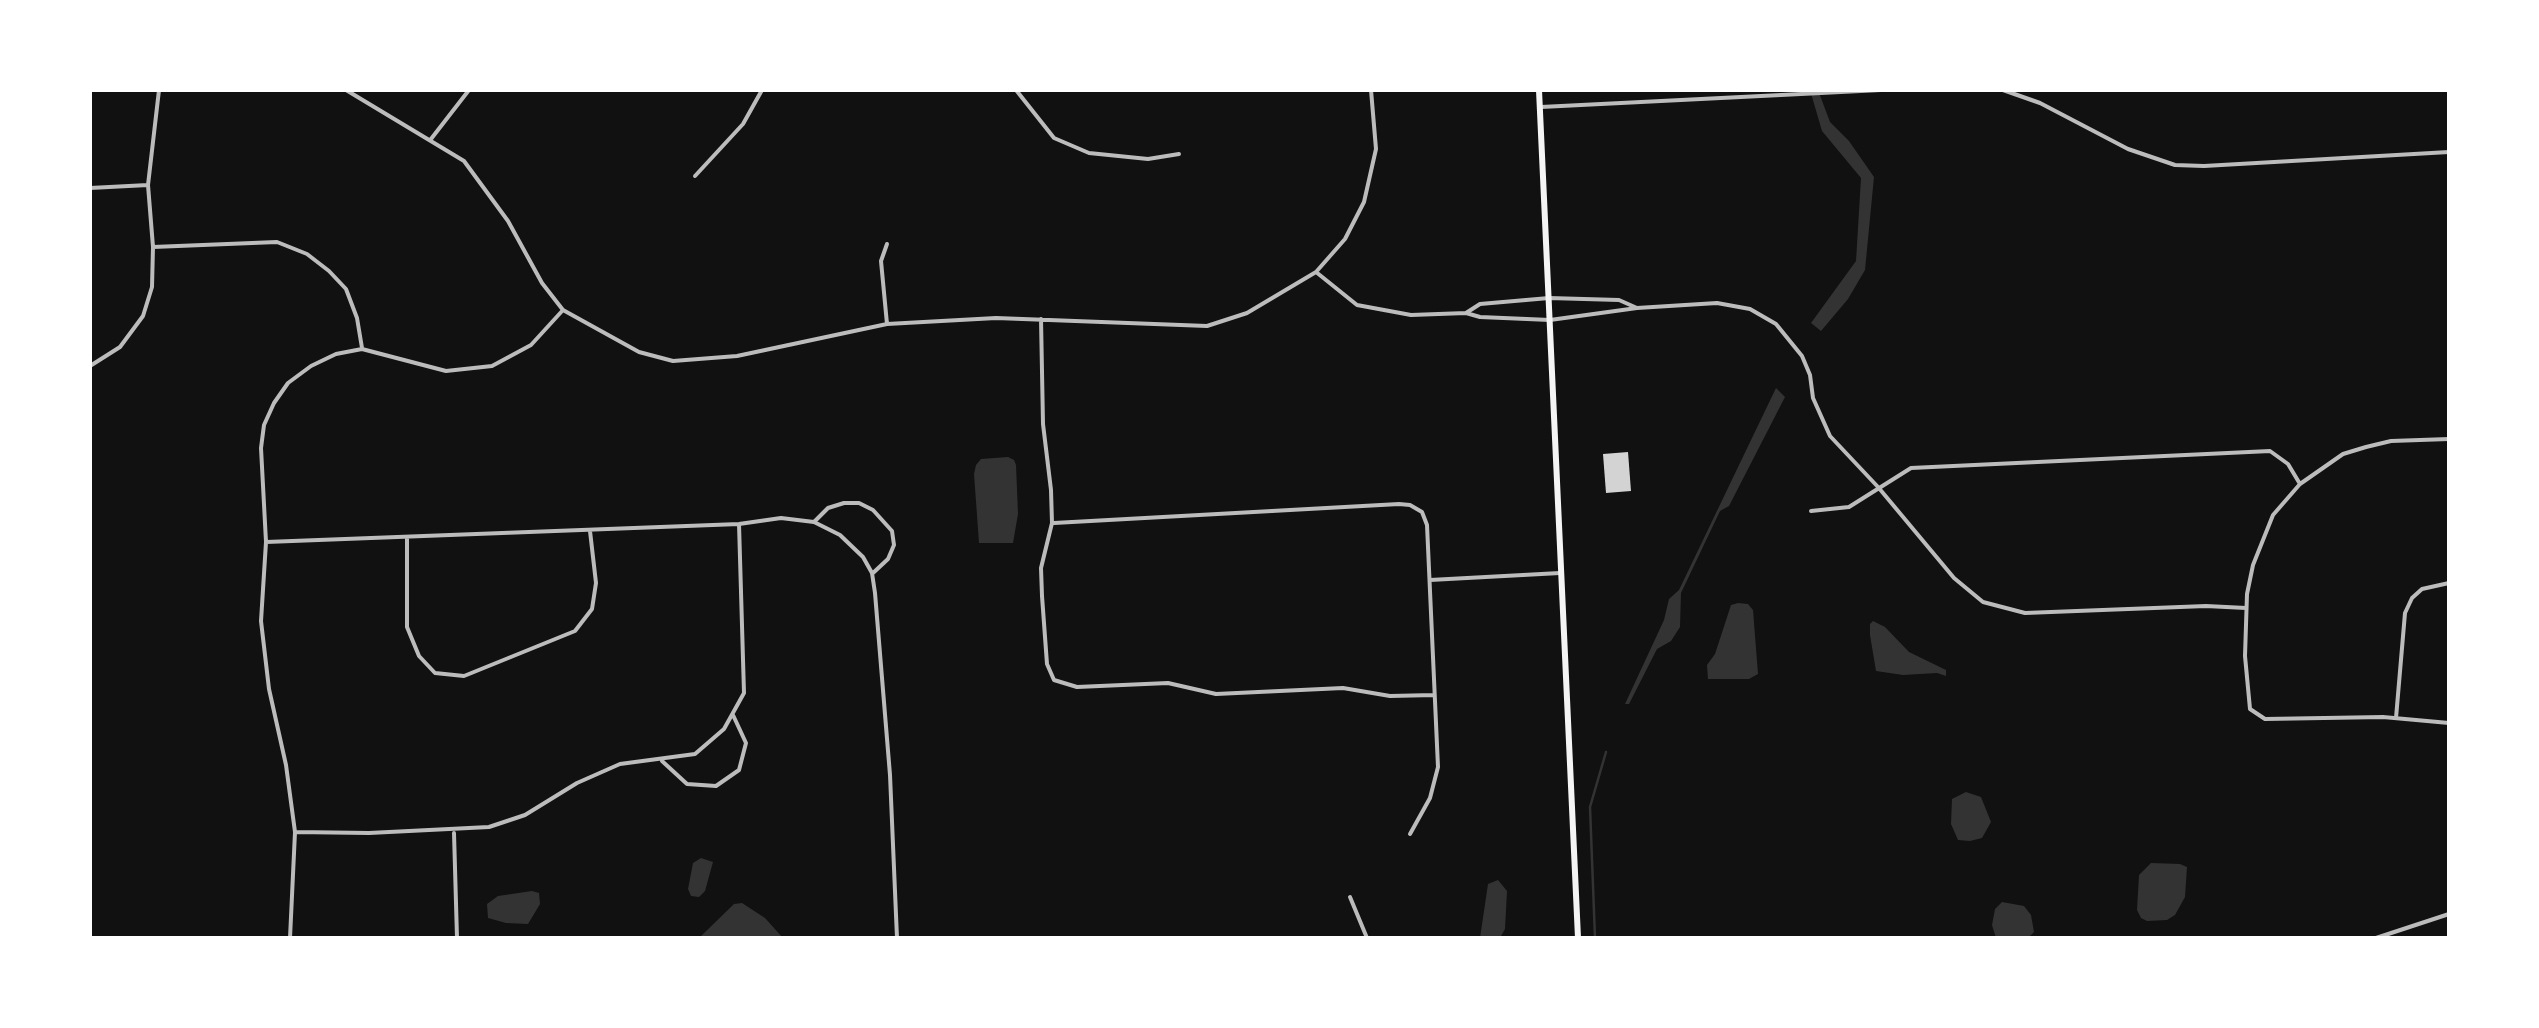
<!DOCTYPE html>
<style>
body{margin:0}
#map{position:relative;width:2539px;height:1028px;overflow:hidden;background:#111;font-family:Figtree,sans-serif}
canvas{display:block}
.frame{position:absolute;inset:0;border:92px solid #fff;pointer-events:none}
</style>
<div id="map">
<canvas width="2539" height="1028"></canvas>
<div class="frame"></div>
</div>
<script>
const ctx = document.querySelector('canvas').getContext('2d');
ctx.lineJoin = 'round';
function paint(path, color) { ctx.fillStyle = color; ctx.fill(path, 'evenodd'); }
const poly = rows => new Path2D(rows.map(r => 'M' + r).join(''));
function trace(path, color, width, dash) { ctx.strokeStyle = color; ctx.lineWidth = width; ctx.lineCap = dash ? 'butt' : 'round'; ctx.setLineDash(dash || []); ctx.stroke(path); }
paint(poly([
 [1810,90,1818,90,1830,122,1849,141,1874,177,1865,270,1848,299,1821,331,1811,323,1856,261,1861,178,1822,131],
 [1776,388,1785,397,1729,506,1720,511,1681,593,1680,627,1671,641,1657,649,1629,704,1625,704,1664,620,1669,599,1679,590],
 [1008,457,1014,460,1016,465,1018,514,1013,543,979,543,974,474,976,465,981,459],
 [1738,603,1748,604,1753,610,1758,674,1749,679,1708,679,1707,665,1715,654,1731,605],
 [1873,621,1885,627,1909,652,1946,670,1946,676,1937,673,1903,675,1876,671,1870,635,1870,624],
 [1966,792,1981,797,1991,822,1982,838,1970,841,1958,840,1951,824,1952,799],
 [701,858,713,862,705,891,699,897,691,896,688,889,693,863],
 [2151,863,2180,864,2187,867,2185,897,2175,915,2167,920,2147,921,2141,918,2137,910,2139,875],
 [1498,880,1507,891,1505,929,1500,938,1480,938,1488,884],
 [532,891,539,893,540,904,528,924,506,923,488,918,487,904,498,896],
 [2002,902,2024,906,2031,915,2034,932,2028,938,1996,938,1992,925,1995,909],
 [742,903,765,918,783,938,699,938,734,904]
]), '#333');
trace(poly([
 [1595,938,1590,807,1606,752]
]), '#333', 2.5);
paint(poly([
 [1628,452,1631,491,1606,493,1603,454]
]), '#d3d3d3');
trace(poly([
 [346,90,464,161,508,221,542,283,563,310,639,352,673,361,737,356,887,324,996,318,1207,326,1247,313,1316,272,1345,239,1364,202,1376,149,1371,90],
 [1016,90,1054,138,1089,153,1148,159,1179,154],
 [2003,90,2040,103,2128,149,2175,165,2204,166,2449,152],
 [1541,107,1881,90],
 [431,139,469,90],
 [695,176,743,124,762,90],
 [90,188,148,185],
 [887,244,881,261,887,324],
 [153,247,277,242,307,254,329,271,346,289,357,318,362,348],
 [1316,272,1357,305,1411,315,1466,313,1480,317,1550,320,1637,308,1717,303,1750,309,1776,324,1802,356,1810,375,1813,398,1830,436,1878,487,1954,578,1983,602,2025,613,2206,606,2246,608],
 [1466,313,1480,304,1549,298,1619,300,1637,308],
 [1041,319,1043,424,1051,490,1052,523,1041,568,1042,596,1047,664,1054,680,1077,687,1168,683,1216,694,1343,688,1390,696,1434,695],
 [90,366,120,347,143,316,152,287,153,247,148,185,159,90],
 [2449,439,2391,441,2366,447,2343,454,2300,484,2273,515,2253,565,2247,594,2245,656,2250,709,2265,719,2383,717,2449,723],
 [1811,511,1849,507,1911,468,2270,451,2288,464,2300,484],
 [814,522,828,508,844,503,859,503,873,510,892,531,894,545,888,559,873,573],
 [1054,523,1399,504,1410,505,1422,512,1427,525,1438,767,1430,798,1410,834],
 [407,537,407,627,419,656,435,673,464,676,575,631,592,609,596,583,590,531],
 [266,542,739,524,781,518,814,522,840,535,863,557,872,573,875,593,890,775,897,938],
 [1430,580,1560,573],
 [2396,718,2405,613,2412,598,2422,589,2449,583],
 [662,761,687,784,716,786,739,770,746,743,733,715],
 [295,832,369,833,489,827,525,815,577,783,620,764,695,754,724,729,744,693,739,524],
 [454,833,457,938],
 [1350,897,1367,938],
 [290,938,295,832,286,765,269,689,261,621,266,542,261,448,264,425,274,403,288,383,311,366,336,354,362,349,446,371,492,366,531,345,563,310],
 [2376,938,2449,914]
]), '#bcbcbc', 4);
trace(poly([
 [1539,90,1578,938]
]), '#f5f5f5', 6);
</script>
